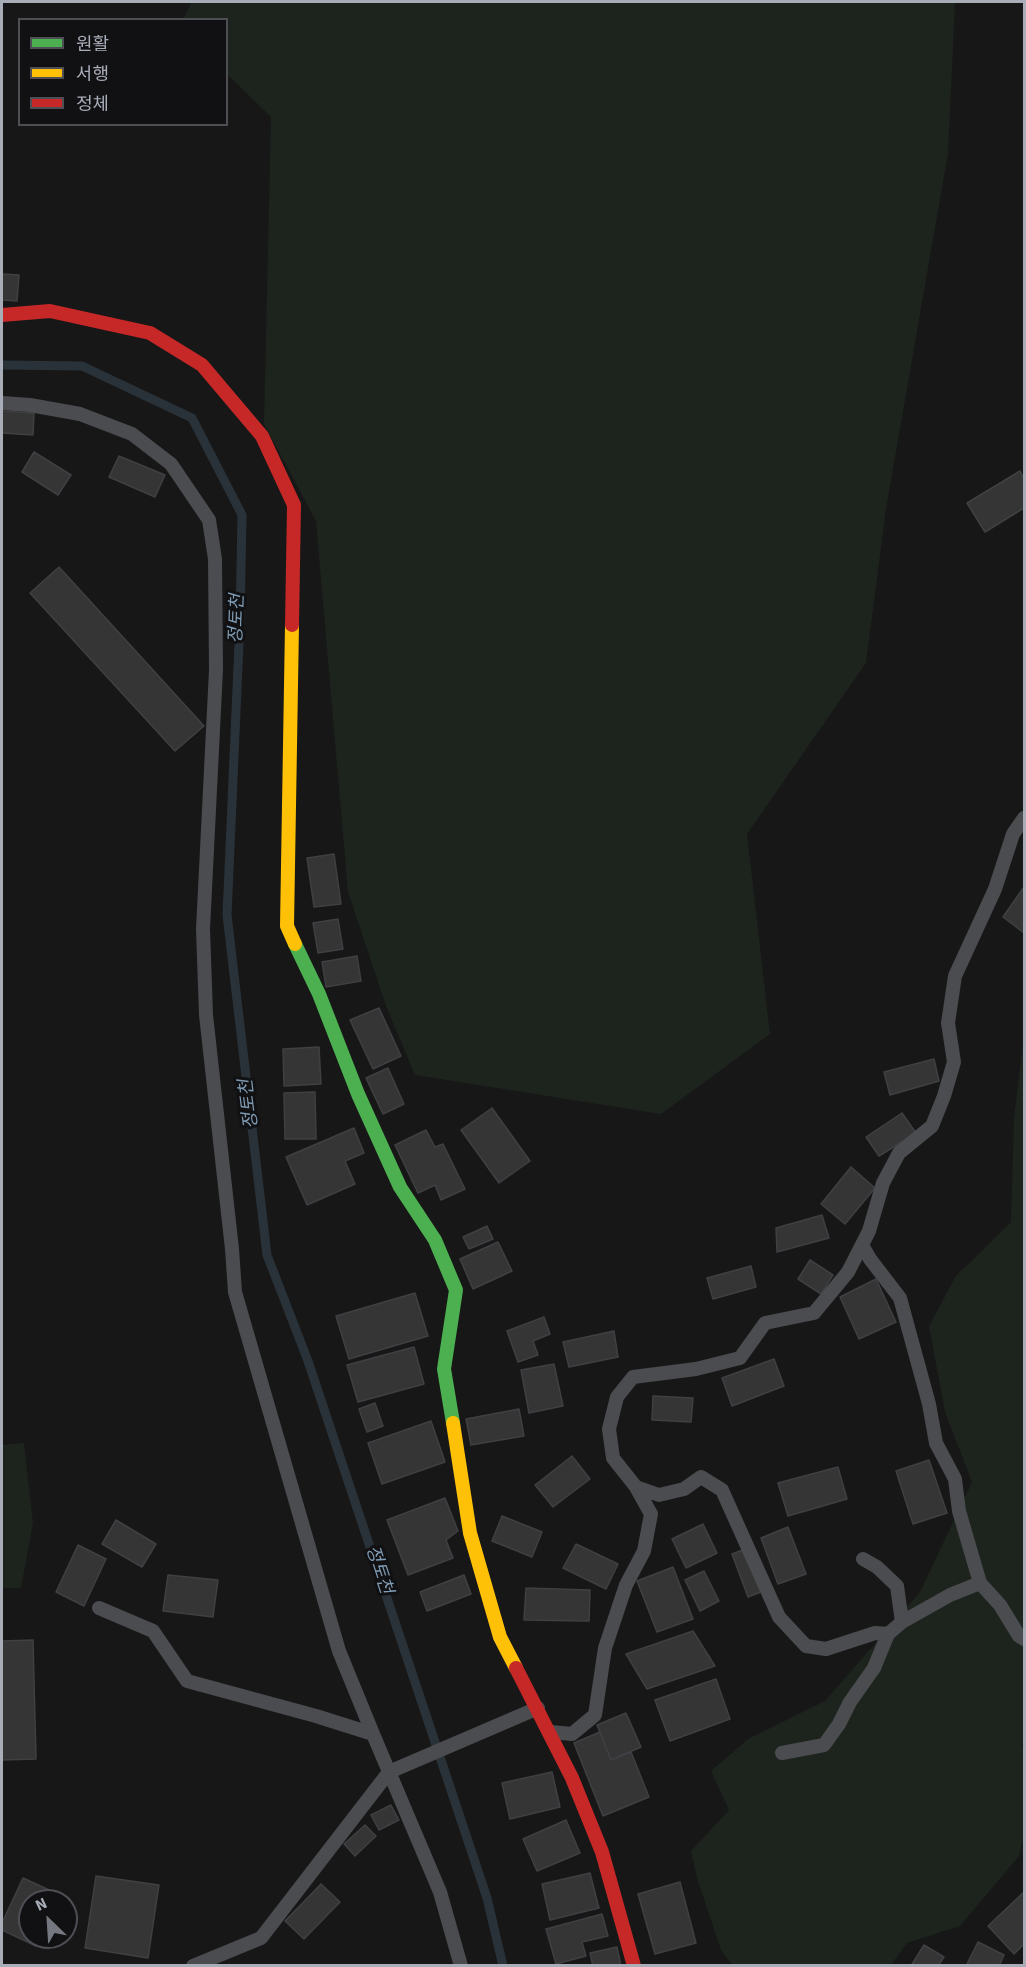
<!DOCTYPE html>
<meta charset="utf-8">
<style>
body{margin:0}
#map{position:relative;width:1026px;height:1967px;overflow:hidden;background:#171717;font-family:"Source Sans 3","Noto Sans KR",sans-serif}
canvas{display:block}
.frame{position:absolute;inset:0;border:3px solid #a8adb8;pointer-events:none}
.legend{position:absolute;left:18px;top:18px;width:210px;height:108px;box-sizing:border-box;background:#111113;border:2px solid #4d4f55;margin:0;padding:8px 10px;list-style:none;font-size:18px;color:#a8adb8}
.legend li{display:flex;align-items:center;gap:12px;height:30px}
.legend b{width:30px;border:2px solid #4d4f55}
.north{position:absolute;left:18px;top:1889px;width:60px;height:60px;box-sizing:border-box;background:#111113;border:2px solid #4d4f55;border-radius:50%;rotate:335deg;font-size:16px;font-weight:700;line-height:24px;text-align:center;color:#a8adb8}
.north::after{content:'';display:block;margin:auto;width:21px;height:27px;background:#757880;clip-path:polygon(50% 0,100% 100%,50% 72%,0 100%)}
</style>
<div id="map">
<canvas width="1026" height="1967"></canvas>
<div class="frame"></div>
<ul class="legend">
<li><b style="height:8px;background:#4caf50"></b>원활</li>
<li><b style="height:8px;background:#ffc107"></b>서행</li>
<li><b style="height:8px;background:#c62828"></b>정체</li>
</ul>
<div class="north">N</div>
</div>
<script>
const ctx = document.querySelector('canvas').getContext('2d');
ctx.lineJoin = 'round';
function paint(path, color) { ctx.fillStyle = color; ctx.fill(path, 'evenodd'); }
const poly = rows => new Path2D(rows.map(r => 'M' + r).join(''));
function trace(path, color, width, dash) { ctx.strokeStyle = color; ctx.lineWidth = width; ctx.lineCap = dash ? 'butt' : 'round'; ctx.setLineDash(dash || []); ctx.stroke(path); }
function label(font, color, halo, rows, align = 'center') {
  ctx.font = font + ' "Source Sans 3","Noto Sans KR",sans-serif'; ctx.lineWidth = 6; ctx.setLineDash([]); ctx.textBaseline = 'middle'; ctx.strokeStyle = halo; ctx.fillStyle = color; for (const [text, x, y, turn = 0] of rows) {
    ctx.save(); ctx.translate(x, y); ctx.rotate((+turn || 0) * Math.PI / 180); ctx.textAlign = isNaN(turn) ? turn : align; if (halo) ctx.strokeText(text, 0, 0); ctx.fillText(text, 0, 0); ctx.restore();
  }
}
paint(poly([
 [192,2,955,2,948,153,886,509,866,663,747,834,770,1034,661,1114,415,1075,386,1006,348,892,316,521,264,424,271,117,227,74,226,20,183,20],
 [1024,1035,1024,1739,1022,1746,1024,1752,1024,1834,1019,1856,960,1926,907,1943,891,1965,733,1966,721,1950,697,1878,691,1851,729,1810,711,1771,748,1739,825,1701,920,1592,972,1482,945,1412,929,1326,956,1276,1011,1222,1014,1118],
 [24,1443,33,1523,21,1588,2,1588,2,1445]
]), '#1d241e');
trace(poly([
 [2,365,82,366,192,418,242,515,240,621,227,915,267,1255,308,1361,487,1898,503,1966]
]), '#2a3239', 9);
const building = poly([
 [2,274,19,275,17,301,2,300,2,274],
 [2,411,34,413,33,435,2,433,2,411],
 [34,452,71,475,58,495,22,472,34,452],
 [119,456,165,475,155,497,109,477,119,456],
 [1020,471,1024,479,1024,508,985,532,967,503,1020,471],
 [59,567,204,726,175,751,30,593,59,567],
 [334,854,341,904,314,907,307,858,334,854],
 [1024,887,1024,933,1003,917,1024,887],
 [338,919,343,949,318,953,313,923,338,919],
 [357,956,361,981,326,987,322,962,357,956],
 [379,1008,401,1056,373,1069,350,1020,379,1008],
 [319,1047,321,1084,284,1086,283,1049,319,1047],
 [934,1059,939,1081,890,1095,884,1072,934,1059],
 [388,1068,404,1104,383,1114,366,1078,388,1068],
 [315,1092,316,1139,285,1139,284,1093,315,1092],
 [492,1108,530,1161,499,1183,461,1130,492,1108],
 [902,1113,916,1133,879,1156,866,1137,902,1113],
 [354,1128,364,1153,345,1161,355,1184,307,1205,286,1157,354,1128],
 [426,1130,435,1147,443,1144,465,1189,441,1200,435,1185,418,1193,395,1145,426,1130],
 [851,1167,875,1188,845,1224,821,1204,851,1167],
 [822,1215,829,1238,777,1252,776,1228,822,1215],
 [487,1226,493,1239,469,1249,463,1237,487,1226],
 [498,1242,512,1271,473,1289,460,1259,498,1242],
 [810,1260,833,1275,821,1294,798,1279,810,1260],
 [751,1266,756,1287,713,1299,707,1278,751,1266],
 [876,1279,896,1322,859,1339,840,1297,876,1279],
 [415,1293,428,1336,349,1359,336,1316,415,1293],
 [544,1317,550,1334,533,1341,538,1355,518,1362,507,1331,544,1317],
 [614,1331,618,1357,569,1367,563,1342,614,1331],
 [414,1347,424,1384,358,1402,347,1365,414,1347],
 [774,1359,784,1386,732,1406,722,1378,774,1359],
 [554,1364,563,1406,529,1413,521,1370,554,1364],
 [653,1396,693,1398,691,1422,652,1420,653,1396],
 [375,1403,383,1426,367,1432,359,1409,375,1403],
 [519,1409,524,1436,471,1445,466,1419,519,1409],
 [431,1421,445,1462,382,1484,368,1443,431,1421],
 [572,1456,590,1479,553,1507,535,1485,572,1456],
 [929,1460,947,1513,913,1524,896,1471,929,1460],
 [838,1467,847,1499,788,1516,778,1483,838,1467],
 [445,1498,458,1531,446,1540,453,1558,408,1575,387,1520,445,1498],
 [502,1516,542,1532,532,1557,492,1541,502,1516],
 [116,1520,156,1544,142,1567,102,1544,116,1520],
 [703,1524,717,1553,686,1568,672,1539,703,1524],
 [788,1527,806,1574,778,1584,761,1538,788,1527],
 [576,1544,618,1564,606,1589,563,1568,576,1544],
 [78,1545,106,1559,84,1606,56,1592,78,1545],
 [745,1549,761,1592,748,1597,732,1554,745,1549],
 [673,1567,693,1619,657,1632,637,1581,673,1567],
 [704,1571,719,1601,700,1611,685,1580,704,1571],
 [168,1575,218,1580,213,1617,163,1611,168,1575],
 [464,1575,471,1594,427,1611,420,1592,464,1575],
 [526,1588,590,1590,589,1621,524,1620,526,1588],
 [693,1631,715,1666,647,1689,626,1654,693,1631],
 [33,1640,36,1759,2,1760,2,1641,33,1640],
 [716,1679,730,1719,670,1741,655,1700,716,1679],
 [626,1713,641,1747,611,1760,597,1725,626,1713],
 [600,1732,611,1760,631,1752,649,1797,603,1816,574,1743,600,1732],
 [552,1772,560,1807,510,1819,502,1783,552,1772],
 [391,1805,399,1820,379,1830,371,1815,391,1805],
 [566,1820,580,1853,537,1871,523,1839,566,1820],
 [365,1825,376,1836,355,1856,344,1844,365,1825],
 [590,1873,599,1908,550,1920,542,1884,590,1873],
 [96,1876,159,1885,148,1958,85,1948,96,1876],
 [23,1878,60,1895,57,1901,30,1901,30,1937,41,1937,36,1946,2,1930,2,1923,23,1878],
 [680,1882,696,1943,655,1954,638,1894,680,1882],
 [321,1884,340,1902,304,1939,285,1921,321,1884],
 [1024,1892,1024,1944,1014,1954,988,1926,1024,1892],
 [602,1914,608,1936,582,1942,586,1956,556,1964,546,1929,602,1914],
 [978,1942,1004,1955,999,1966,966,1966,978,1942],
 [924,1945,944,1957,938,1966,911,1966,924,1945],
 [617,1947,621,1966,593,1966,590,1953,617,1947]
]);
paint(building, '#353536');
trace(building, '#3f4043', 1.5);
trace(poly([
 [2,403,30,405,80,414,132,434,171,464,209,520,215,559,216,670,203,929,206,1015,232,1249,235,1292,339,1651,373,1734],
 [862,1245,870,1259,900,1298,929,1404,936,1443,955,1479,959,1511,980,1583,1000,1605,1019,1636,1024,1639],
 [636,1487,659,1495,684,1489,701,1477,722,1490,779,1617,806,1646,826,1649,875,1633,888,1634],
 [863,1559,877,1567,897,1586,902,1622],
 [99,1608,153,1631,187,1681,316,1716,373,1734,440,1892,461,1966],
 [551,1732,572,1734,595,1715,605,1648,626,1585,644,1551,651,1514,636,1487,613,1458,609,1429,617,1397,633,1377,696,1369,740,1358,765,1323,814,1313,848,1272,869,1231,883,1183,899,1153,932,1126,944,1096,954,1062,948,1023,955,976,995,889,1013,834,1024,818],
 [782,1753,824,1745,839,1724,850,1702,874,1668,888,1634,902,1622,950,1595,980,1583],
 [193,1966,261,1938,389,1772,538,1708]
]), '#4b4c50', 14);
trace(poly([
 [295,944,319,994,358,1094,400,1187,435,1240,456,1290,444,1369,453,1423]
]), '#4caf50', 14);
trace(poly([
 [292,625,287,926,295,944],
 [453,1423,470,1533,500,1637,516,1668]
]), '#ffc107', 14);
trace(poly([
 [2,315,50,311,150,333,202,365,262,436,294,505,292,625],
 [516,1668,572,1778,602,1852,634,1966]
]), '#c62828', 14);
label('italic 18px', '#7f9bb3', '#111113', [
 ["정토천",238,619,-88],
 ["정토천",250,1104,-97],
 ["정토천",378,1570,72]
]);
</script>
